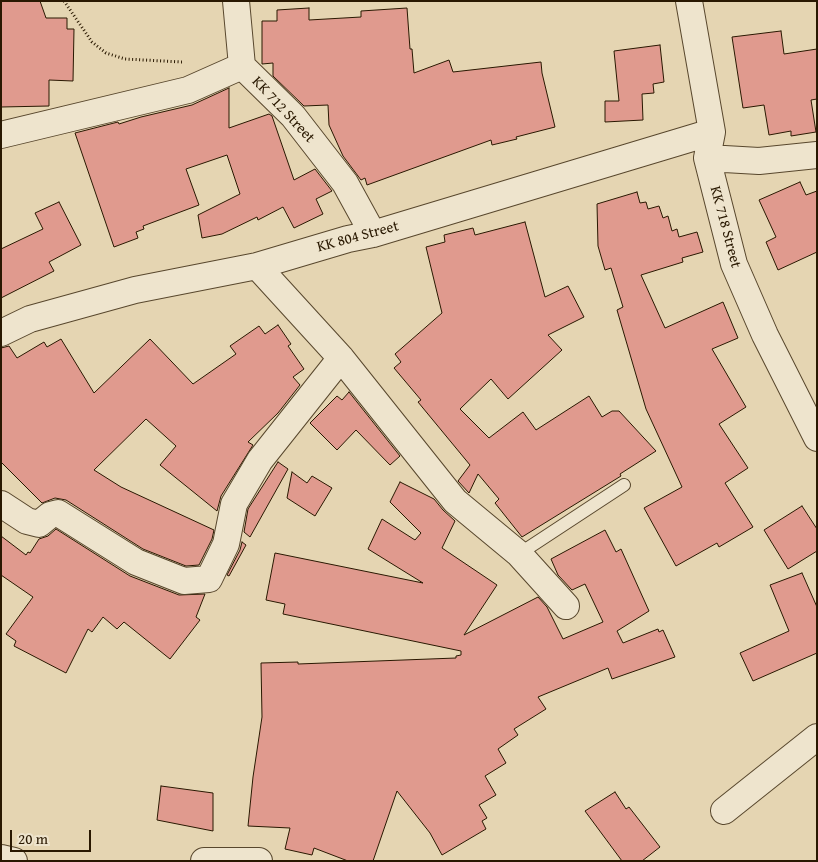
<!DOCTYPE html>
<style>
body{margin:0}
#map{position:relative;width:818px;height:862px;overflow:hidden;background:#e5d5b2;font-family:"Gentium Book Plus",serif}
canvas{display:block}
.frame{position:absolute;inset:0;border:2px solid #291801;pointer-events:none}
.scale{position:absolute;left:10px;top:830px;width:81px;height:22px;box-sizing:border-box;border:2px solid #291801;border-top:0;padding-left:6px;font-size:15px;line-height:18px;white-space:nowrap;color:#291801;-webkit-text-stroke:4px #eee4cd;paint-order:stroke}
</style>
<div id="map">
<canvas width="818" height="862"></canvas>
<div class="frame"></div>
<div class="scale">20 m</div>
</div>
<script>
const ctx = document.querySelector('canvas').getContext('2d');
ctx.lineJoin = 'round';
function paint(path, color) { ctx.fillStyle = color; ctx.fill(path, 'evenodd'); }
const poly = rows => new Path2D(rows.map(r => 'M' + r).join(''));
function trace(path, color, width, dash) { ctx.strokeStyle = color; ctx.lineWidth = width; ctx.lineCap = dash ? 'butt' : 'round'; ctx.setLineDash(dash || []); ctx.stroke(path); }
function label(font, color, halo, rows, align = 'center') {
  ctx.font = font + ' "Gentium Book Plus",serif'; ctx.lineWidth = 4; ctx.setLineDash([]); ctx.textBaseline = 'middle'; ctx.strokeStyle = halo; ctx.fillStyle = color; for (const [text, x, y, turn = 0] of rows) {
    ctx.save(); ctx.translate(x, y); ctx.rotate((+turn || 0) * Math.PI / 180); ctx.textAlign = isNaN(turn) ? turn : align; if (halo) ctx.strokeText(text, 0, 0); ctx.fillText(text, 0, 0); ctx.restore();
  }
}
const building = poly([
 [1,1,40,1,46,18,67,18,67,29,74,29,73,81,49,80,49,106,1,107,1,1],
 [309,8,309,20,361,17,361,11,407,8,410,49,412,49,414,73,449,60,453,72,541,62,542,73,555,127,516,137,517,139,492,145,491,140,367,185,365,178,361,180,343,156,329,125,328,105,304,106,273,76,273,63,262,64,262,21,277,21,277,10,309,8],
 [781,31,784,54,817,49,817,99,811,100,816,132,791,136,791,131,769,135,764,105,743,108,732,37,781,31],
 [660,45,664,82,653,84,654,93,642,94,643,120,605,122,605,101,619,101,614,51,660,45],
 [229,88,229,128,269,114,272,116,294,180,315,169,332,191,316,199,323,214,294,228,283,207,258,220,257,217,222,234,202,238,198,215,240,194,227,155,186,169,199,205,143,226,144,229,136,232,138,238,114,247,75,133,118,122,119,124,141,117,192,105,229,88],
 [800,182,806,195,817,191,817,252,778,270,766,242,776,237,759,200,800,182],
 [637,192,640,203,646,202,648,209,659,206,663,218,668,216,672,231,677,229,679,237,697,232,703,252,682,258,683,262,641,275,665,328,723,302,738,338,712,349,746,407,719,424,748,468,725,483,753,527,719,547,717,543,676,566,644,508,682,487,646,409,617,310,623,307,611,268,605,270,598,246,597,204,637,192],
 [59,202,81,245,49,262,54,271,1,298,1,249,43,229,35,213,59,202],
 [525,222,545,297,568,286,584,317,548,335,562,350,508,399,491,379,460,409,489,438,523,412,536,430,589,396,602,417,612,411,619,411,656,451,620,474,621,476,522,537,495,503,499,499,478,474,469,493,458,481,470,465,418,402,421,400,394,368,401,362,395,354,442,313,426,247,445,242,444,235,473,228,475,235,525,222],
 [278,325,291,344,288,346,304,369,293,377,300,385,278,413,248,442,253,445,221,496,217,511,160,465,176,446,146,419,94,470,121,487,214,530,212,539,199,565,186,566,143,549,66,500,55,498,42,503,1,462,1,348,9,346,17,358,44,342,47,347,61,339,94,393,150,339,193,384,236,354,230,346,259,326,265,334,278,325],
 [349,392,400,456,390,465,356,430,337,450,310,423,337,396,342,400,349,392],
 [278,462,288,469,250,537,244,532,248,509,278,462],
 [292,472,307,483,312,476,332,488,315,516,287,498,292,472],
 [400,482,434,499,443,510,455,521,442,548,497,585,464,635,538,597,547,607,563,639,603,622,585,584,572,590,558,575,551,559,605,530,616,552,621,549,649,611,617,631,623,643,658,629,659,632,663,630,675,657,612,679,608,668,538,697,546,709,514,729,518,735,498,749,506,763,485,776,496,795,479,805,487,818,482,821,486,829,442,855,430,833,397,791,373,861,348,861,314,848,312,855,285,849,290,828,248,826,253,777,262,717,261,663,298,662,298,664,456,658,456,656,461,655,461,651,283,614,285,604,266,600,275,553,423,583,368,549,382,519,415,540,421,533,390,502,400,482],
 [802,506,817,529,817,551,788,569,764,530,802,506],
 [56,529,130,576,179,595,205,594,196,617,200,620,170,659,124,622,117,629,103,617,92,632,88,629,66,673,14,646,16,641,6,634,33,597,1,575,1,536,26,555,28,552,30,553,39,539,48,536,56,529],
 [242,542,246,545,229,576,227,575,240,550,242,542],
 [802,573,817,607,817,653,753,681,740,653,789,631,770,585,802,573],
 [161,786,213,793,213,831,157,820,161,786],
 [615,792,626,809,629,807,660,847,642,861,622,861,585,811,615,792]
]);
paint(building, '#e09a8e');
trace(building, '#291801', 1);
const lane = poly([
 [519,554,624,485]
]);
const street = poly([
 [236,1,242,66,293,116,345,183,373,234],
 [689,1,712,132,707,158,734,264,765,335,817,438],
 [1,135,188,90,242,66],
 [707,158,759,161,817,155],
 [257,266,341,358,455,501,519,554,566,606],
 [1,333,30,319,135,290,257,266,348,239,373,234,712,132],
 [1,504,27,521,39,524,50,515,58,513,136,562,184,581,209,579,226,544,234,504,260,460,341,358],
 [724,811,817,737],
 [1,858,14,861],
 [204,861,259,861]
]);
trace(lane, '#58472d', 14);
trace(street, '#58472d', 28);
trace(poly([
 [64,1,92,42,106,53,125,59,182,62]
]), '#291801', 3, [1, 2.5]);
trace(lane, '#eee4cd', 12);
trace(street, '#eee4cd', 26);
label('15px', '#291801', '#eee4cd', [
 ["KK 712 Street",283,110,47],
 ["KK 718 Street",725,227,75],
 ["KK 804 Street",358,237,-15]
]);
</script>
